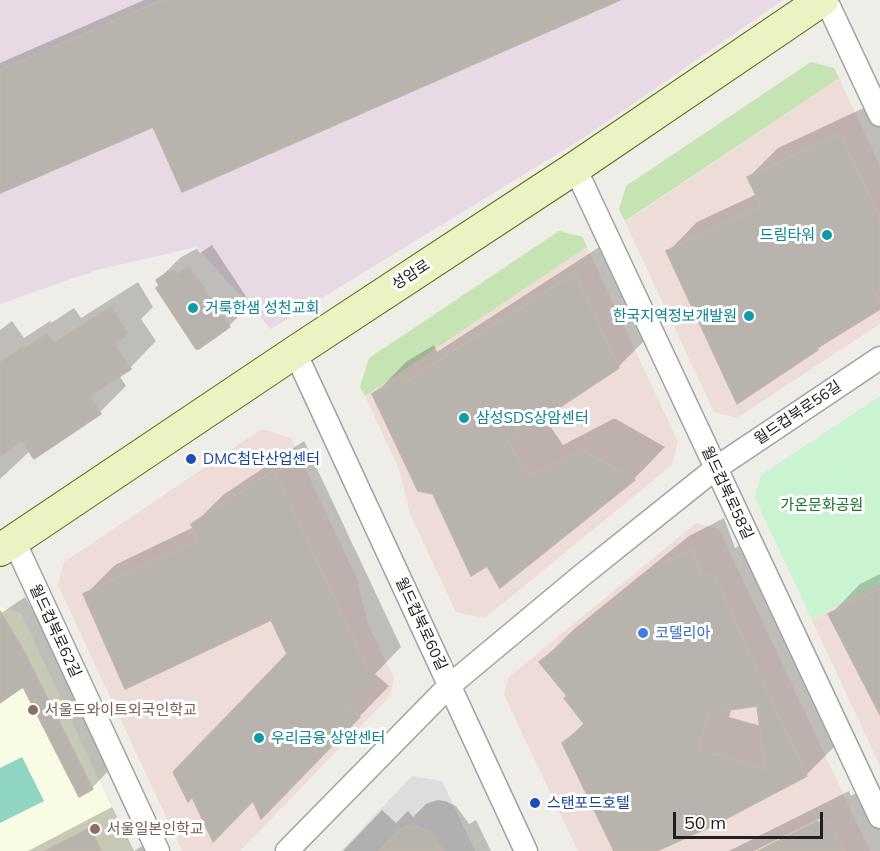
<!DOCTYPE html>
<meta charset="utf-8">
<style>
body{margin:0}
#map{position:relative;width:880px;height:851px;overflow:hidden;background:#efede7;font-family:Mulish,sans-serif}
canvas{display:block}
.scale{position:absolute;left:673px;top:812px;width:150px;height:27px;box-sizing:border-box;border:3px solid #202020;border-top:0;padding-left:8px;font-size:18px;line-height:21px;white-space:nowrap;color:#202020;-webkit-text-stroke:4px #fff;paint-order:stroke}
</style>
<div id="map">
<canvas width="880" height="851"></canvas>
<div class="scale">50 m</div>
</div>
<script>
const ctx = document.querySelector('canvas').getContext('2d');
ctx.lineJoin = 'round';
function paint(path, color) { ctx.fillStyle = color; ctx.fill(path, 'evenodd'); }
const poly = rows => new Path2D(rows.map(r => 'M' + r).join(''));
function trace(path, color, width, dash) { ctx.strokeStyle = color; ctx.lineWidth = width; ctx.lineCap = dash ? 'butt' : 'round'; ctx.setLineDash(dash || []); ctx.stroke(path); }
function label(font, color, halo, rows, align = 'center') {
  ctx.font = font + ' Mulish,"Noto Sans KR",sans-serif'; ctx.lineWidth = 6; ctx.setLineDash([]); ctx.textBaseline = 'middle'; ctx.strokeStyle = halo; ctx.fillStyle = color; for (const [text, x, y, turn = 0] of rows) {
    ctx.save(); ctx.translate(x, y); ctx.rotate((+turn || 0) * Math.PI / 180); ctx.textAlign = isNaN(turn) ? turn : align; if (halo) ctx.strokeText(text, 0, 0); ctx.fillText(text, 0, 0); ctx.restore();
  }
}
paint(poly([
 [412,776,442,781,475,851,341,851]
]), '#dedddd');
paint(poly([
 [839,78,880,166,880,324,737,418,714,412,625,222],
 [587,247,678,442,672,465,485,618,456,612,410,514,399,469,365,396],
 [262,429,291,438,357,579,368,624,394,678,390,696,240,851,182,851,58,585,64,562],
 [696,523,719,529,870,851,578,851,504,695,508,678],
 [880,584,880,766,812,620]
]), '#eedcd9');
paint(poly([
 [0,0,783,0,582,139,271,329,196,247,97,270,0,304]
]), '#e7dae4');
paint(poly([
 [0,607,21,613,132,851,0,851]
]), '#f9fce4');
paint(poly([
 [811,62,834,68,839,78,625,221,619,209,626,186],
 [559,231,583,237,587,247,365,396,360,387,369,358]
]), '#c6e3b3');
paint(poly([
 [880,396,880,584,812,620,755,498,761,475]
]), '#caf4d1');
paint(poly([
 [22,757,44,801,0,823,0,768]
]), '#8fd5c1');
paint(poly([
 [144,0,616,0,154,125,0,192,0,63],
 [870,105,880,127,880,307,825,341,818,349,738,402,668,252,697,222,757,194,749,177,778,148],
 [607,242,650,335,618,367,543,416,563,445,613,419,616,419,665,447,634,479,500,586,487,563,434,493,374,395,406,362,434,345,437,352],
 [212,245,251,304,229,326,161,285,158,280,180,258,190,252,197,249,200,253],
 [138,282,153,307,141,319,156,341,130,368,119,375,126,386,100,412,34,457,30,451,0,479,0,330,12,321,24,338,50,321,51,323,74,308,81,318],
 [304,441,401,647,375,674,389,686,290,788,288,655,271,618,85,595,115,565,194,527,193,525,223,495],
 [724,518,735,548,746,542,838,743,806,775,655,851,615,851,564,743,585,722,569,696,541,662,573,630,689,536],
 [758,704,761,726,729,717,732,708],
 [880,574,880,708,830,615,860,584],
 [25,597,46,632,113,766,92,788,24,685,0,701,0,614],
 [849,791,851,796,860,791,880,829,880,851,761,851,824,819,823,817,754,851,729,851],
 [437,800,445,801,456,806,469,824,476,820,491,851,343,851,382,810,396,823,408,811,413,817,426,804],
 [112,807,134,851,142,846,145,851,28,851]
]), '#0003');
const building = poly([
 [162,0,620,0,182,192,153,127,0,193,0,70,162,0],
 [840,134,880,218,880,290,875,293,880,303,880,309,817,348,818,350,737,404,666,251,761,206,747,177,840,134],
 [189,266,230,327,199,349,196,349,156,288,159,285,156,280,166,273,175,270,177,274,189,266],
 [575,273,619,368,507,442,530,476,580,451,584,451,635,480,500,588,487,566,471,576,433,494,418,491,372,394,401,376,405,382,575,273],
 [111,307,128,334,114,344,131,369,90,396,101,414,34,459,22,441,0,457,0,362,23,346,24,349,47,333,54,343,111,307],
 [274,470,372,678,346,704,360,717,261,819,253,801,213,842,192,797,188,802,173,772,287,654,271,620,125,689,83,594,198,540,191,524,274,470],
 [692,549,703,578,714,573,750,655,807,776,714,825,657,851,614,851,562,743,585,725,564,698,567,696,539,662,655,568,692,549],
 [757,706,765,769,698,749,709,713,757,706],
 [880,588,880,715,828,614,880,588],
 [0,611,25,653,93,789,79,797,23,687,0,703,0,611],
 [817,821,820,826,829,822,844,851,758,851,817,821],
 [409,826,418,827,430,832,443,851,380,851,398,830,409,826],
 [90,828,101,851,45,851,90,828]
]);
paint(building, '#b8b3ad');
trace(building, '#bfb6ab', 1.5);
const street = poly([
 [826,0,880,115],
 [575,168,880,817],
 [295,352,526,851],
 [14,541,158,851],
 [287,851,449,686,581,576,716,468,880,358]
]);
const secondary = poly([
 [0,550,295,352,575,168,822,0]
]);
trace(street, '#a1a1a1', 25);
trace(secondary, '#596b12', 34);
trace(street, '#fff', 22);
trace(secondary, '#ebf3c2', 32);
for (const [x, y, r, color] of [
 [827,235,6,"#0f9aa8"],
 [193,308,6,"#0f9aa8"],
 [749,316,6,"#0f9aa8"],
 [464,418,6,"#0f9aa8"],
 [191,459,6,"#1a4fb4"],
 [643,633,6,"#3f7fe0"],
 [33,710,6,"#8d6e63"],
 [259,738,6,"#0f9aa8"],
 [535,803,6,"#1a4fb4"],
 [95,829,6,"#8d6e63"]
]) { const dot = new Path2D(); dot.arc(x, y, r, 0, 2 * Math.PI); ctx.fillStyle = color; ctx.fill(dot); trace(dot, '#fff', 2); }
label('15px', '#0d838f', '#fff', [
 ["드림타워",815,235,"right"],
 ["거룩한샘 성천교회",205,308],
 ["한국지역정보개발원",737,316,"right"],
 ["삼성SDS상암센터",476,418],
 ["우리금융 상암센터",271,738]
], 'left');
label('15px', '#202020', '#fff', [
 ["성암로",411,275,-33],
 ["월드컵북로56길",798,413,-34],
 ["월드컵북로58길",727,493,65],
 ["월드컵북로60길",421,624,65],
 ["월드컵북로62길",55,631,65]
]);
label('15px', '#164399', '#fff', [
 ["DMC첨단산업센터",203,459],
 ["스탠포드호텔",547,803]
], 'left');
label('15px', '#197329', '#fff', [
 ["가온문화공원",822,505]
]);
label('15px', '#366cbe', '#fff', [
 ["코델리아",655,633]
], 'left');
label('15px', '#785e54', '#fff', [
 ["서울드와이트외국인학교",45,710],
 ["서울일본인학교",107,829]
], 'left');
</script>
